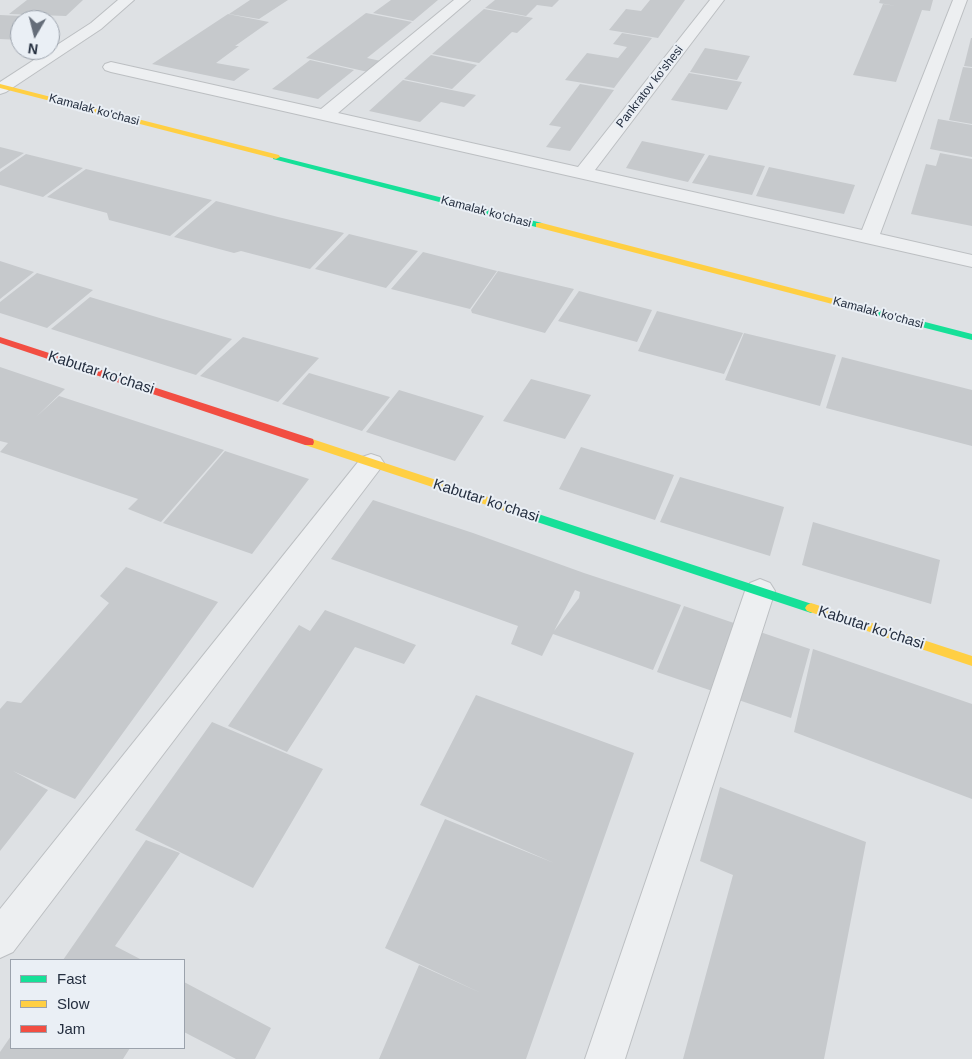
<!DOCTYPE html>
<style>
body{margin:0}
#map{position:relative;width:972px;height:1059px;overflow:hidden;background:#dee1e4;font-family:Helvetica,sans-serif}
canvas{display:block}
.legend{position:absolute;left:10px;top:959px;width:175px;height:90px;box-sizing:border-box;background:#eaeff5;border:1px solid #9ba2ac;margin:0;padding:6px 9px;list-style:none;font-size:15px;color:#242e3f}
.legend li{display:flex;align-items:center;gap:10px;height:25px}
.legend b{width:25px;border:1px solid #9ba2ac}
.north{position:absolute;left:10px;top:10px;width:50px;height:50px;box-sizing:border-box;background:#eaeff5;border:1px solid #9ba2ac;border-radius:50%;rotate:188deg;font-size:14px;font-weight:700;line-height:20px;text-align:center;color:#242e3f}
.north::after{content:'';display:block;margin:auto;width:18px;height:22px;background:#656d79;clip-path:polygon(50% 0,100% 100%,50% 72%,0 100%)}
</style>
<div id="map">
<canvas width="972" height="1059"></canvas>
<ul class="legend">
<li><b style="height:6px;background:#16e098"></b>Fast</li>
<li><b style="height:6px;background:#ffcf43"></b>Slow</li>
<li><b style="height:6px;background:#f24e42"></b>Jam</li>
</ul>
<div class="north">N</div>
</div>
<script>
const ctx = document.querySelector('canvas').getContext('2d');
ctx.lineJoin = 'round';
function paint(path, color) { ctx.fillStyle = color; ctx.fill(path, 'evenodd'); }
const poly = rows => new Path2D(rows.map(r => 'M' + r).join(''));
function trace(path, color, width, dash) { ctx.strokeStyle = color; ctx.lineWidth = width; ctx.lineCap = dash ? 'butt' : 'round'; ctx.setLineDash(dash || []); ctx.stroke(path); }
function label(font, color, halo, rows, align = 'center') {
  ctx.font = font + ' Helvetica,sans-serif'; ctx.lineWidth = 4; ctx.setLineDash([]); ctx.textBaseline = 'middle'; ctx.strokeStyle = halo; ctx.fillStyle = color; for (const [text, x, y, turn = 0] of rows) {
    ctx.save(); ctx.translate(x, y); ctx.rotate((+turn || 0) * Math.PI / 180); ctx.textAlign = isNaN(turn) ? turn : align; if (halo) ctx.strokeText(text, 0, 0); ctx.fillText(text, 0, 0); ctx.restore();
  }
}
paint(poly([
 [27,0,83,0,66,16,9,14],
 [250,0,288,0,259,19,229,14],
 [391,0,438,0,413,21,373,13],
 [495,0,559,0,552,7,537,5,526,16,485,8],
 [650,0,685,0,658,38,609,30,626,9,641,11],
 [880,0,933,0,930,11,922,10,896,82,853,75,883,4,896,6,879,3],
 [484,9,533,18,517,33,512,32,479,63,432,54],
 [366,13,412,22,367,58,381,61,368,72,306,58],
 [228,14,269,22,235,46,239,46,216,63,250,69,234,81,152,64],
 [0,15,45,17,42,20,20,20,20,40,0,39],
 [622,33,652,38,614,88,565,80,587,53,618,58,627,47,613,44],
 [971,38,972,38,972,67,964,66],
 [705,48,750,56,737,80,690,72],
 [431,55,477,65,452,89,404,79],
 [310,60,354,70,318,99,272,89],
 [963,67,972,68,972,124,949,120],
 [689,73,742,82,727,110,671,100],
 [403,80,476,95,464,107,441,102,420,122,369,111],
 [580,84,614,90,570,151,546,147,561,127,549,125],
 [938,119,972,125,972,157,930,149],
 [642,141,705,154,688,182,626,168],
 [0,147,24,153,0,169],
 [940,153,972,159,972,226,911,214,926,164,936,166],
 [26,154,83,168,43,197,0,185,0,172],
 [709,155,765,166,752,195,692,183],
 [769,167,855,185,844,214,756,196],
 [86,169,212,200,170,236,109,220,107,213,47,197],
 [216,201,278,217,344,233,310,269,241,251,234,253,174,237],
 [349,234,418,251,386,288,315,269],
 [423,252,497,271,470,309,391,289],
 [0,261,34,272,0,299],
 [498,271,574,289,545,333,472,313,471,310],
 [37,273,93,290,47,328,0,313,0,302],
 [579,291,652,310,637,342,558,321],
 [90,297,163,319,232,339,196,375,51,329],
 [657,311,743,333,724,374,638,351],
 [744,333,836,355,820,406,725,380],
 [243,337,319,358,278,402,200,376],
 [842,357,972,390,972,446,826,408],
 [0,367,65,389,36,417,59,396,224,450,161,522,128,509,138,499,0,452,8,443,0,441],
 [309,373,390,397,362,431,282,404],
 [531,379,591,395,565,439,503,421],
 [399,390,484,416,455,461,366,432],
 [581,447,674,475,655,520,559,489],
 [225,451,309,479,252,554,163,523],
 [680,477,784,507,770,556,660,522],
 [373,500,473,533,584,573,681,605,653,670,553,634,542,656,511,644,518,626,331,559],
 [575,590,580,592,579,598,554,631],
 [813,522,940,560,931,604,802,565],
 [126,567,218,602,75,799,13,771,48,790,0,851,0,709,7,701,21,703,109,603,100,596],
 [684,606,810,649,791,718,657,672],
 [325,610,416,645,404,664,355,647,287,752,228,726,299,625,310,631],
 [813,649,972,704,972,799,794,732],
 [476,695,634,753,526,1059,379,1059,419,965,481,993,385,948,445,819,554,863,420,805],
 [212,722,323,769,253,888,135,830],
 [720,787,866,842,824,1059,683,1059,733,875,700,861],
 [146,840,180,853,115,946,142,960,63,960],
 [184,982,271,1028,255,1059,236,1059,184,1032],
 [11,1036,11,1048,130,1048,123,1059,0,1059,0,1052]
]), '#c6c9cc');
const street = poly([
 [118,0,134,0,101,29,6,92,0,94,0,82,91,23,118,0],
 [454,0,470,0,338,113,578,167,710,0,724,0,595,170,862,230,953,0,967,0,880,234,972,255,972,267,111,72,105,70,103,67,105,64,111,62,321,109,454,0],
 [371,454,380,457,384,463,380,469,13,952,0,958,0,909,362,457,371,454],
 [760,579,770,583,775,591,625,1059,585,1059,745,591,750,583,760,579]
]);
trace(street, '#bcbfc2', 2);
paint(street, '#edeff1');
paint(poly([
 [273,155,542,223,543,225,536,227,273,159,273,155],
 [839,300,972,334,972,340,836,305,836,301,839,300],
 [511,505,815,605,817,608,815,611,811,613,507,512,505,509,511,505]
]), '#16e098');
paint(poly([
 [0,84,279,155,280,157,276,159,0,88,0,84],
 [536,223,542,223,842,301,843,303,842,305,836,305,536,227,536,223],
 [309,438,515,506,517,509,511,513,305,445,304,442,309,438],
 [811,603,972,656,972,666,807,611,805,608,807,605,811,603]
]), '#ffcf43');
paint(poly([
 [0,337,313,439,314,442,313,445,305,445,0,343,0,337]
]), '#f24e42');
label('12px', '#242e3f', '#eaeff5', [
 ["Pankratov ko'shesi",650,87,-52],
 ["Kamalak ko'chasi",94,110,15],
 ["Kamalak ko'chasi",486,212,15],
 ["Kamalak ko'chasi",878,313,15]
]);
label('15px', '#242e3f', '#eaeff5', [
 ["Kabutar ko'chasi",101,373,18],
 ["Kabutar ko'chasi",486,501,18],
 ["Kabutar ko'chasi",871,628,18]
]);
</script>
